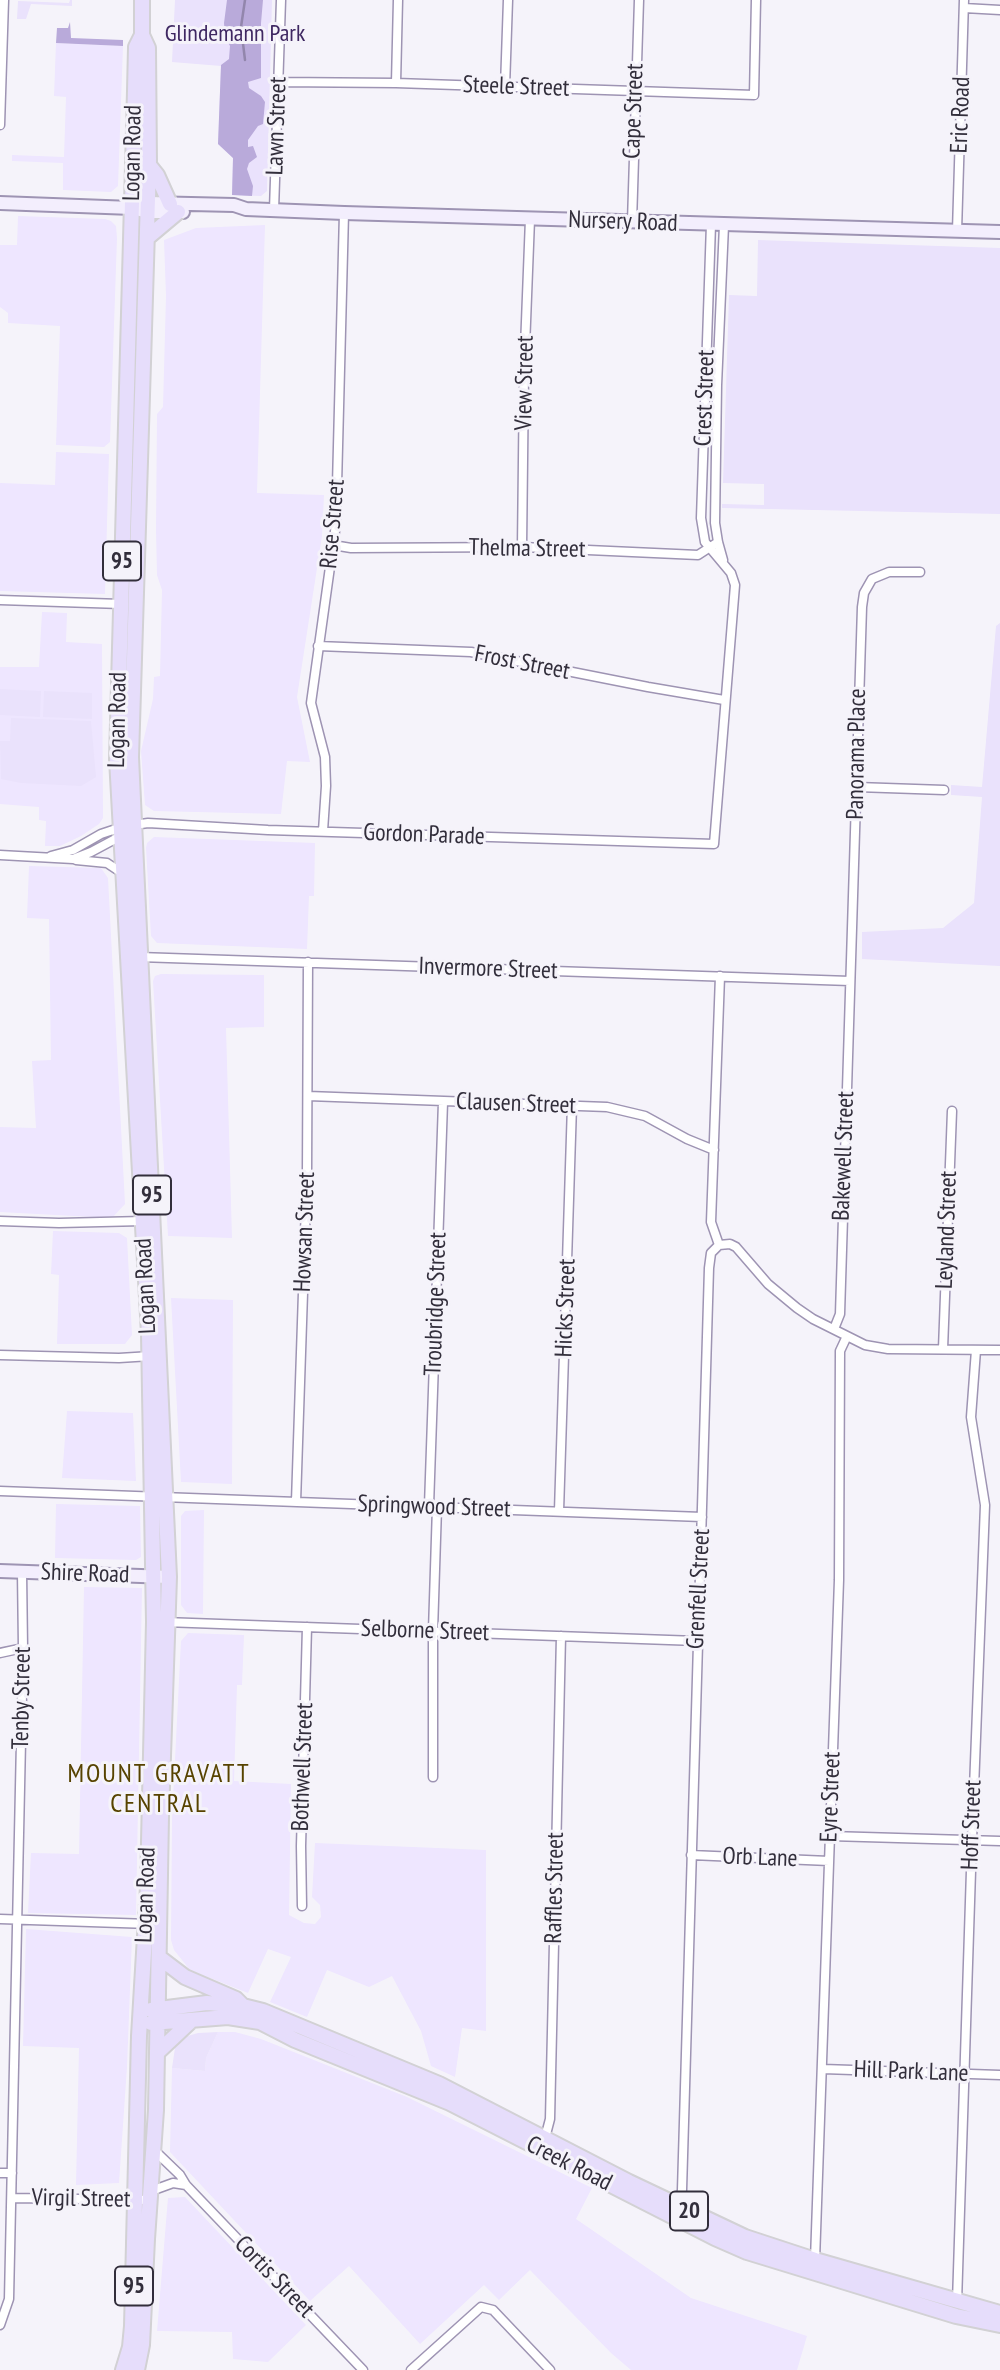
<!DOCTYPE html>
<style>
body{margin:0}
canvas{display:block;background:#f5f3fa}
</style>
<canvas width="1000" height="2370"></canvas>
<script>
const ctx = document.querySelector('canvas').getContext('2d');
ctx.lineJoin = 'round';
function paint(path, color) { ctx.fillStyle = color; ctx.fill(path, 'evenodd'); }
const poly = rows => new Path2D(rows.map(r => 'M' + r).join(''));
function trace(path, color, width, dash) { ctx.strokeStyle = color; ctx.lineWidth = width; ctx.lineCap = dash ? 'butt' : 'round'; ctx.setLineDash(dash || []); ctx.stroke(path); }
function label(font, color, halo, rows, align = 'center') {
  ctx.font = font + ' "PT Sans Narrow",sans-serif'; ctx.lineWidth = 6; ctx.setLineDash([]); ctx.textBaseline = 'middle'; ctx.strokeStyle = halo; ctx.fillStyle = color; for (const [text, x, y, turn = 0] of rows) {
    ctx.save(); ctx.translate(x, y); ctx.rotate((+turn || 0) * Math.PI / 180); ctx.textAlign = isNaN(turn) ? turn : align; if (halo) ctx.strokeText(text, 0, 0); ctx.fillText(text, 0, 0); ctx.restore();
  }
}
paint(poly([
 [56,43,123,46,118,186,111,192,63,190,63,163,12,161,12,155,64,157,66,97,54,96],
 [18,216,105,219,111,221,116,226,117,238,110,442,104,447,56,445,60,326,8,323,8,313,0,307,0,245,17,245],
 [265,225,257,493,324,495,322,536,297,697,310,762,287,761,281,814,154,811,145,805,141,751,153,699,154,677,160,676,162,590,157,575,156,530,157,414,163,407,166,296,164,240,196,228],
 [56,452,109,454,105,594,0,591,0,483,55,485],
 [42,612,67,613,66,642,102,644,103,818,99,824,81,836,60,846,45,846,46,821,39,820,39,807,0,804,0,667,39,667],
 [154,837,315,843,314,896,309,896,307,949,157,943,151,936,146,848,147,843],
 [29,866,101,868,108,878,125,1204,112,1218,0,1212,0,1127,36,1128,32,1061,51,1060,49,919,27,918],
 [161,974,264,975,264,1027,226,1028,232,1238,168,1236,153,981,155,976],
 [53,1231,119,1233,127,1238,132,1335,125,1344,57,1344,59,1275,51,1274],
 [171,1298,233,1300,232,1484,181,1482],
 [67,1411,133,1413,136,1481,62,1478],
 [56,1504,140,1506,141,1557,136,1560,55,1558],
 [204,1510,203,1614,187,1613,181,1605,181,1516,185,1511],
 [84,1587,142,1588,136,1915,28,1913,31,1853,79,1854],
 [188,1633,244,1635,242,1685,237,1685,234,1781,291,1784,289,1915,304,1923,315,1924,321,1917,320,1905,312,1897,315,1843,486,1850,486,2031,462,2028,455,2077,431,2066,421,2031,392,1976,369,1987,327,1970,307,2017,270,2002,291,1957,268,1949,248,1993,190,1970,174,1950,171,1940,172,1819,181,1641],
 [26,1929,132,1937,127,2067,119,2183,76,2185,79,2048,23,2046],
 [218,2032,235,2032,261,2039,407,2097,592,2188,576,2219,691,2298,807,2336,797,2370,631,2370,611,2353,530,2270,499,2300,484,2285,420,2344,349,2266,310,2301,170,2152,172,2068,205,2071,206,2058],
 [185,2197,306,2325,268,2362,233,2359,232,2332,157,2331,168,2198]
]), '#eee6ff');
paint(poly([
 [70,0,72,0,72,6,31,4,26,19,17,19,18,1,69,3],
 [175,0,272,0,267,191,261,196,232,195,233,158,218,144,221,66,172,62],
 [758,240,1000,248,1000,514,722,508,722,504,764,505,764,484,723,483,729,295,757,296],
 [1000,623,1000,966,862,959,862,932,943,928,974,903,982,797,951,795,951,785,982,787,996,626],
 [0,689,41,691,40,717,0,715],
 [44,691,92,693,92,719,43,717],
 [11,718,91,721,96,777,81,786,21,783,1,779,0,741,10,741],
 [218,2032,206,2058,205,2071,172,2068,175,2048,184,2037,198,2033]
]), '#eae2fc');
paint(poly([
 [227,0,263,0,261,23,261,78,248,82,249,88,261,96,265,102,263,124,258,126,248,140,248,147,253,146,257,157,249,163,247,169,253,186,252,196,232,195,233,158,218,144,221,65,229,59,230,46,225,36,224,23],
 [70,22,71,38,123,40,123,46,56,43,57,28,68,28]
]), '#b9aada');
trace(poly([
 [245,60,241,27,245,0]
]), '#9286ac', 2.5);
const street = poly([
 [964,8,1000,10],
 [279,82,396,83,754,95,756,0],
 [396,83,398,0],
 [505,87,508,0],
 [0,125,4,0],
 [274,210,281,0],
 [632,222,639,0],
 [957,231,964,0],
 [333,545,351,548,522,547,698,555,718,542],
 [522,547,524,373,530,219],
 [723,560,718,542,715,523,717,385,724,225],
 [0,600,121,604],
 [318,646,471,652,648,687,724,700],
 [857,787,944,790],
 [134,825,148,823,268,830,714,844,735,585,731,573,705,542,701,518,711,224],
 [323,831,326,786,325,757,311,703,336,524,344,213],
 [0,855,73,859,91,852,119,837],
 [51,856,73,850,101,834,119,828],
 [76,860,107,863,122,873],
 [139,957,850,981],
 [308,1096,607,1107,645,1116,687,1139,714,1150],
 [0,1221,59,1223,143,1221],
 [719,1245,730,1244,736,1247,768,1284,797,1308,813,1319,865,1345,888,1349,1000,1350],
 [719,1245,711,1222,720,976],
 [834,1329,840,1314,862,607,864,593,872,579,889,572,920,572],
 [943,1349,952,1111],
 [0,1355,119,1358,151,1356],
 [0,1491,702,1517],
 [296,1502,307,1173,308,962],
 [429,1506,443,1102],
 [559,1511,572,1105],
 [164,1622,697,1641],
 [0,1653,23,1648],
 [433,1777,433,1631,437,1507],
 [830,1836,1000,1841],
 [691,1855,829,1861],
 [302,1906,301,1846,307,1627],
 [0,1919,150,1924],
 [823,2069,1000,2075],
 [545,2138,550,2119,561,1636],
 [154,2150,180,2175,186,2185,363,2370],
 [0,2173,12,2173],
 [151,2191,173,2183,186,2185],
 [12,2198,150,2200],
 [679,2206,682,2190,709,1268,711,1253,719,1245],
 [815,2260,839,1580,840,1351,847,1336],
 [957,2302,972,1840,985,1505,971,1417,976,1350],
 [0,2325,9,2299,23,1648,22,1572],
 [411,2370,481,2307,493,2310,550,2370]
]);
const secondary = poly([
 [0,203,132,208,148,212,183,212],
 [139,206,148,203,234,205,246,209,344,213,1000,232],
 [0,1571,169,1577]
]);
const primary = poly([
 [149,165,157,175,170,204],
 [147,238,178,212],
 [160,1958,185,1977,236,1999,242,2005],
 [151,2010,207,2003,243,2006,263,2011,439,2084,629,2182,745,2237,815,2260,1000,2313],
 [151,2023,228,2017,260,2022,295,2040,450,2103,715,2238,747,2252,956,2316,1000,2325],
 [158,2052,191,2021],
 [123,2370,130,2347,132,2326,139,2036,148,1886,154,1622,149,1334,117,759,135,91,136,47,142,35,142,0],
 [137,2370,142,2345,147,2239,156,2110,161,1816,169,1577,131,757,149,165,148,48,142,35]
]);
trace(street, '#9e94b3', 11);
trace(secondary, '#9e94b3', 16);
trace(primary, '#d2d1d4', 18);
trace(street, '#fff', 8);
trace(secondary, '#f3eefd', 12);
trace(primary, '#e6ddfb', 14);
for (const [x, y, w] of [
 [122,561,38],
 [152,1195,38],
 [689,2211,38],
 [134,2286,38]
]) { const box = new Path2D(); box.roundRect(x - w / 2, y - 19.5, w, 39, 5); ctx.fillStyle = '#f5f3fa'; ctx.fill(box); trace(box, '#322e3b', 2); }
label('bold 23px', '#322e3b', null, [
 ["95",122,561],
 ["95",152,1195],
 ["20",689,2211],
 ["95",134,2286]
]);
label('24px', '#3f2862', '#f5f3fa', [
 ["Glindemann Park",235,34]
]);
label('24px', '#322e3b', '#f5f3fa', [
 ["Steele Street",516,87,2],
 ["Cape Street",634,111,-88],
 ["Eric Road",961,115,-88],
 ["Lawn Street",277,126,-88],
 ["Logan Road",133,153,-89],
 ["Nursery Road",623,222,2],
 ["View Street",525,383,-89],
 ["Crest Street",705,398,-88],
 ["Rise Street",333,524,-85],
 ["Thelma Street",527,549,1],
 ["Frost Street",522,663,11],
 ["Logan Road",118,720,-89],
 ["Panorama Place",857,754,-89],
 ["Gordon Parade",424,835,2],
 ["Invermore Street",488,969,2],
 ["Clausen Street",516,1104,2],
 ["Bakewell Street",844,1156,-88],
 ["Leyland Street",947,1230,-88],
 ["Howsan Street",305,1232,-88],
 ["Logan Road",146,1286,-93],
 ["Troubridge Street",436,1304,-88],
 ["Hicks Street",566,1308,-88],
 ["Springwood Street",434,1507,2],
 ["Shire Road",85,1574,2],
 ["Grenfell Street",699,1589,-87],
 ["Selborne Street",425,1631,2],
 ["Tenby Street",22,1698,-89],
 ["Bothwell Street",303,1767,-88],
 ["Eyre Street",831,1797,-88],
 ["Hoff Street",972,1825,-88],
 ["Orb Lane",760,1858,2],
 ["Raffles Street",555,1888,-89],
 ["Logan Road",146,1895,-88],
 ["Hill Park Lane",911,2072,2],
 ["Creek Road",569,2164,27],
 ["Virgil Street",81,2199,1],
 ["Cortis Street",274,2277,46]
]);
ctx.letterSpacing = '2px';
label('26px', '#574300', '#f5f3fa', [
 ["MOUNT GRAVATT",159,1775],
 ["CENTRAL",159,1805]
]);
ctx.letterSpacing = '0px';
</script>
